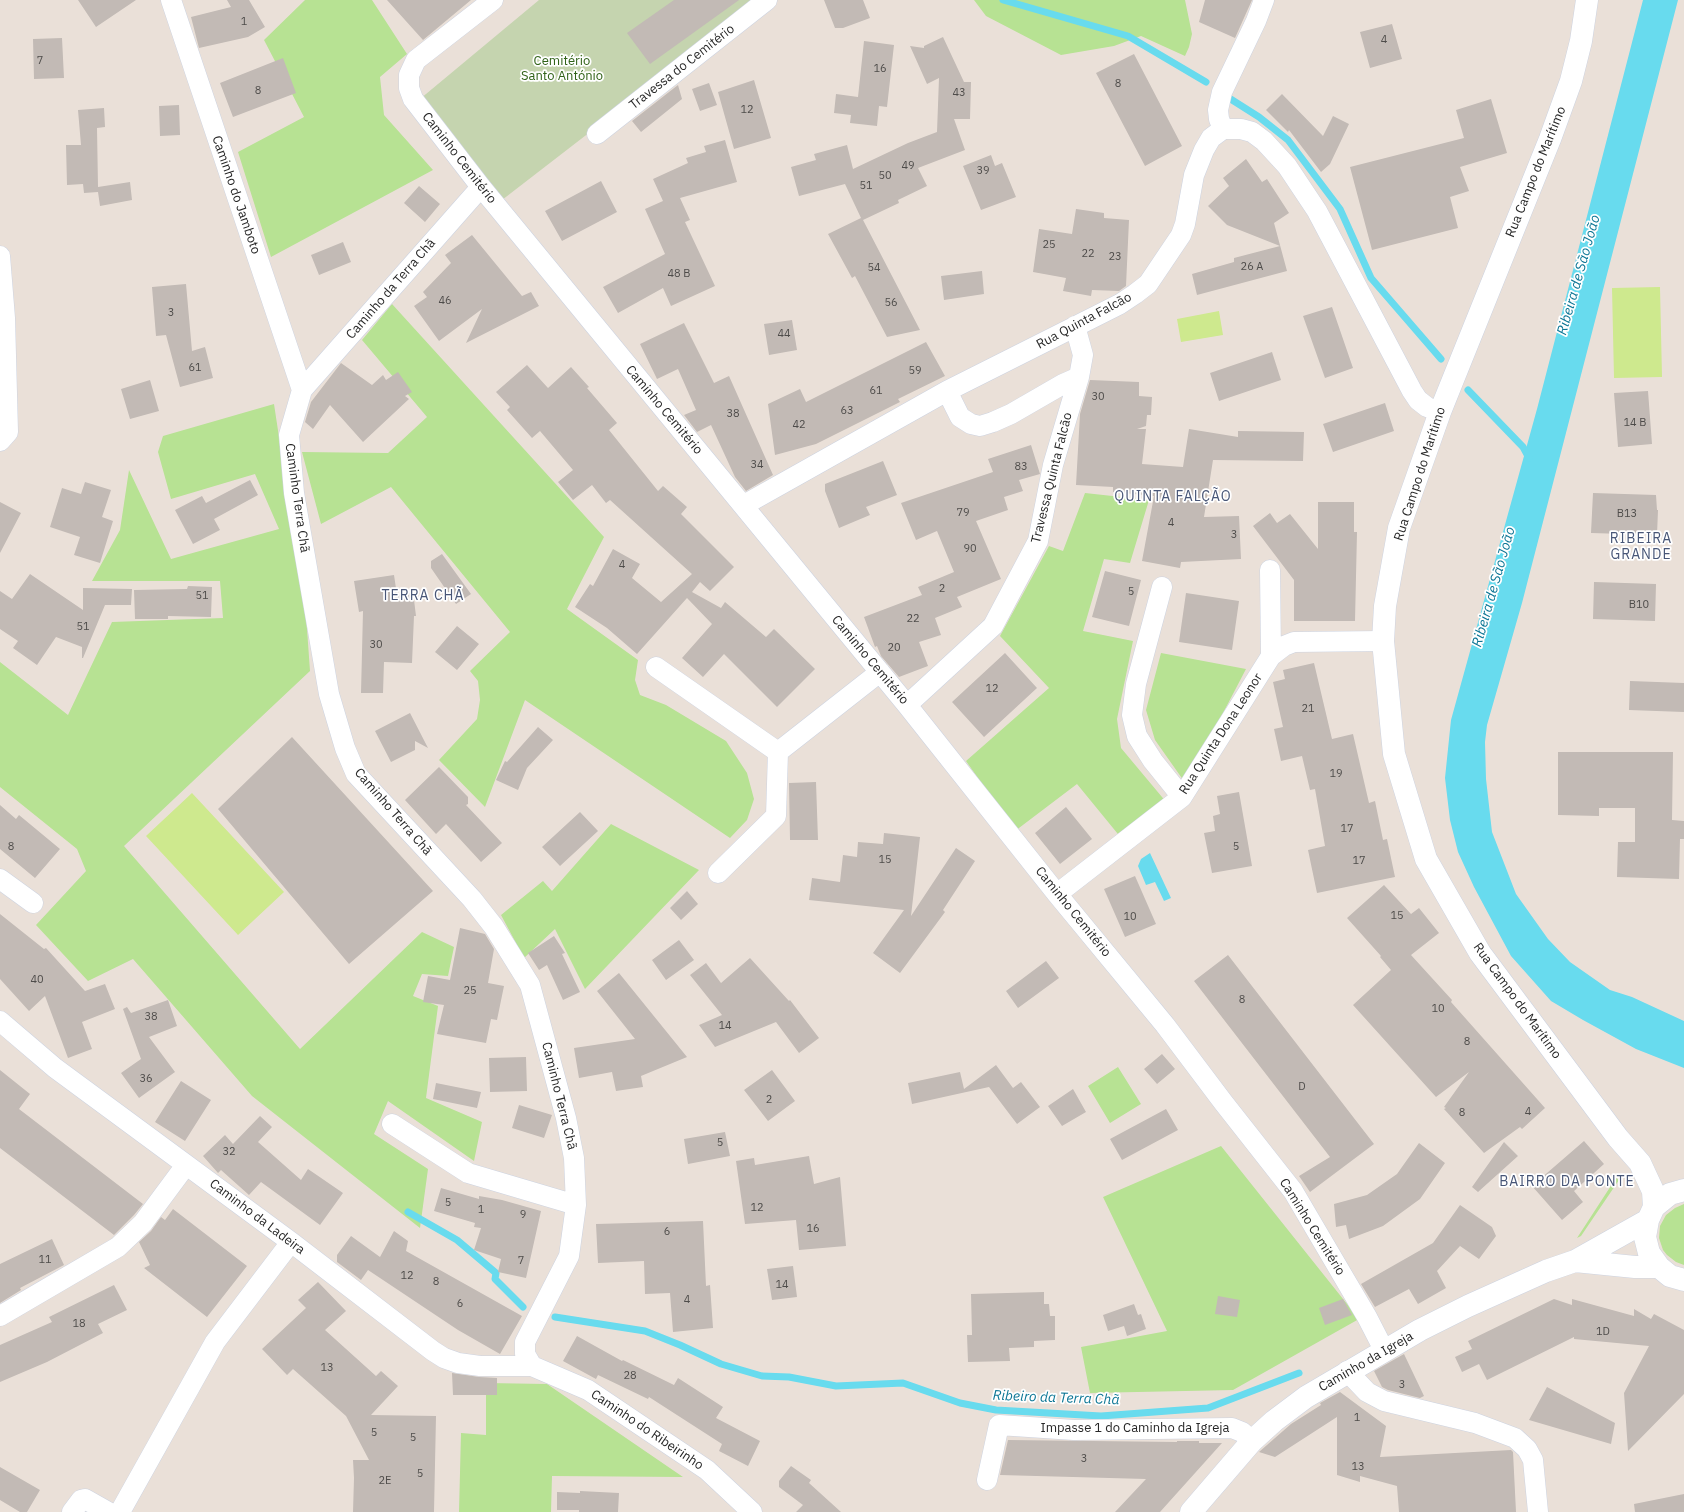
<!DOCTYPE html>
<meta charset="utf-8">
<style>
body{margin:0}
canvas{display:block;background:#eae0d8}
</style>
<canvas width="1684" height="1512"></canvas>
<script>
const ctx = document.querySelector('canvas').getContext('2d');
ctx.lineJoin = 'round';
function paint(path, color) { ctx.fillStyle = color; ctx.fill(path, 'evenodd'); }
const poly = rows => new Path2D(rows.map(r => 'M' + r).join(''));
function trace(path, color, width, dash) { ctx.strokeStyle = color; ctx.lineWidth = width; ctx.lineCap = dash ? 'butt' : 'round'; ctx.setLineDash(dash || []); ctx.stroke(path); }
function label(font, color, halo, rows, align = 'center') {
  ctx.font = font + ' "IBM Plex Sans",sans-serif'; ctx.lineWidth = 3.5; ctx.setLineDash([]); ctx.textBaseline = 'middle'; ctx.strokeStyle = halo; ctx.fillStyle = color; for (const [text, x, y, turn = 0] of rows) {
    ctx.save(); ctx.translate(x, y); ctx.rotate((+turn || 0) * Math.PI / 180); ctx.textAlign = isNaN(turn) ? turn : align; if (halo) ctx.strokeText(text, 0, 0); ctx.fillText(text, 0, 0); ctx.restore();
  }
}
paint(poly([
 [305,0,372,0,407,54,380,77,384,115,433,170,271,257,238,152,304,117,264,40],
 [974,0,1185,0,1192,34,1189,47,1185,56,1141,36,1114,46,1061,55,986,16],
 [392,304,604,537,567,609,638,660,635,680,640,695,666,705,726,741,747,773,754,799,747,820,730,838,525,700,485,807,439,760,477,719,480,700,478,681,470,671,510,632,391,487,321,524,302,452,388,453,427,417,362,340],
 [274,404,306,615,310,671,124,846,300,1049,422,932,454,947,448,976,422,974,413,996,438,1006,426,1098,482,1122,474,1161,388,1101,374,1134,428,1169,420,1228,252,1096,133,959,88,981,36,925,86,871,77,849,0,787,0,662,68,715,112,622,223,618,220,581,92,581,120,530,129,470,171,559,279,529,255,474,171,499,158,452,163,436],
 [1085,493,1149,500,1130,563,1104,559,1083,631,1133,641,1117,719,1121,748,1167,803,1122,839,1077,784,1015,831,966,761,1049,688,1000,636,1049,546,1063,551],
 [1161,653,1246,669,1186,784,1155,740,1146,710],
 [611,824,699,870,585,989,555,929,524,958,501,915,543,881,552,891],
 [1118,1067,1141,1104,1110,1123,1088,1086],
 [1221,1146,1359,1319,1233,1390,1090,1393,1081,1347,1167,1331,1103,1197],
 [1616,1178,1619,1180,1581,1236,1577,1238],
 [1684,1204,1684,1265,1676,1262,1667,1255,1663,1250,1659,1238,1660,1226,1666,1215,1675,1208],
 [486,1383,547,1384,683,1477,552,1476,551,1512,459,1512,461,1433,486,1435]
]), '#b7e293');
paint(poly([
 [539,0,761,0,502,200,420,99]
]), '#c5d4af');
paint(poly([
 [1660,287,1662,377,1614,378,1612,288],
 [1219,311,1223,335,1181,342,1177,319],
 [192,793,284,892,238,935,146,836]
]), '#cee98e');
paint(poly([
 [1643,0,1678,0,1522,603,1487,725,1485,742,1486,779,1492,832,1516,894,1548,939,1570,962,1610,990,1632,997,1684,1021,1684,1068,1636,1049,1583,1020,1551,1001,1511,956,1474,887,1458,852,1450,820,1445,778,1451,720,1537,409],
 [1150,853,1171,898,1164,901,1155,882,1146,885,1138,866,1141,859]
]), '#68dbee');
trace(poly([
 [1003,0,1128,36,1206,82],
 [1229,98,1259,117,1288,140,1340,209,1371,278,1441,359],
 [1468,390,1523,447,1529,458],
 [408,1212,457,1240,496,1273,495,1279,523,1307],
 [555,1317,645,1331,680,1345,721,1364,762,1376,789,1377,836,1386,903,1383,960,1403,996,1410,1101,1416,1208,1408,1299,1373]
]), '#68dbee', 7);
paint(poly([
 [78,0,136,0,96,27],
 [227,0,249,0,265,27,248,37,199,48,191,17,231,7],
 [387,0,471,0,423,40],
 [674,0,739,0,650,64,627,33],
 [824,0,863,0,870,18,843,28,835,28],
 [1205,0,1252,0,1235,38,1199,22],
 [1392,24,1402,59,1370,68,1360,32],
 [943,37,964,82,971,82,970,119,954,119,965,150,918,168,927,186,898,200,899,203,863,220,920,330,887,337,855,276,852,278,828,234,861,218,845,184,799,196,791,167,816,160,814,154,847,145,853,169,908,143,937,132,939,78,927,84,910,46,924,48,924,46],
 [62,38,64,78,34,79,33,39],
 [864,41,894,45,887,107,879,106,877,126,850,123,851,115,834,113,836,94,858,97],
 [1134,54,1182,146,1145,166,1096,73],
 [283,58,296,93,233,117,220,83],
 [754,80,771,138,734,149,718,92],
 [709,83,717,105,700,111,692,89],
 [678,85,682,99,641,132,632,121],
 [1282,94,1323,136,1333,116,1349,124,1330,164,1321,172,1289,130,1288,132,1266,110],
 [1491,99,1507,153,1460,167,1469,191,1450,197,1458,228,1372,250,1350,167,1464,138,1456,110],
 [179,105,180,135,160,136,159,106],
 [104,108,105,127,97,128,98,187,130,182,132,200,100,206,98,192,84,193,83,184,67,185,66,145,81,145,78,110],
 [725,140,737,182,680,198,690,220,685,222,715,286,671,306,663,288,618,313,603,287,665,254,645,209,663,201,653,179,688,163,686,158,706,152,704,146],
 [991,155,995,166,1002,163,1016,197,981,210,963,166],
 [1246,159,1262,182,1267,179,1289,213,1274,223,1287,271,1197,295,1192,274,1234,262,1234,258,1280,246,1227,225,1208,206,1229,186,1223,178],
 [601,181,617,212,562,241,545,211],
 [419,186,440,204,425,222,404,203],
 [1076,209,1104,213,1104,218,1129,220,1126,286,1119,291,1092,290,1091,296,1063,291,1066,278,1033,272,1039,229,1072,234],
 [472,235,522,296,531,292,539,306,466,343,482,309,439,341,414,306,427,297,423,292,451,263,445,255],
 [343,242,351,262,319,275,311,255],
 [982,271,984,294,944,300,941,276],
 [186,284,192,351,205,347,213,378,180,387,166,335,156,336,152,287],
 [1332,307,1353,368,1325,378,1303,316],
 [792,320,797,350,769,355,764,324],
 [684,323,714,383,729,376,773,475,746,491,735,477,711,425,697,432,684,415,696,410,678,369,657,379,640,344],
 [926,342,945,376,898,399,900,402,816,444,775,455,768,404,800,389,806,402],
 [1272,352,1281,380,1219,401,1210,373],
 [341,363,372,385,383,375,386,380,398,372,412,392,405,396,409,399,363,442,330,405,313,429,305,422,311,402],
 [527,365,548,388,571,367,589,387,587,388,617,423,609,430,658,491,663,486,687,507,681,514,734,567,710,591,700,582,692,592,721,608,725,602,766,637,774,629,815,669,777,707,724,654,703,677,682,658,712,624,687,598,637,654,607,628,575,607,590,584,593,586,613,549,640,564,632,578,661,602,692,574,610,500,606,503,592,485,573,500,558,482,573,470,540,431,532,438,507,410,510,407,496,392],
 [150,380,159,411,130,419,121,389],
 [1090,380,1139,382,1139,396,1152,397,1151,415,1147,415,1146,426,1137,429,1146,429,1142,464,1183,467,1189,429,1238,437,1238,431,1304,432,1303,461,1213,460,1204,517,1239,516,1241,559,1181,562,1180,568,1142,561,1154,496,1113,492,1113,487,1076,485,1080,414],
 [1648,391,1652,444,1618,447,1614,393],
 [1385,403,1394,431,1333,452,1323,424],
 [1031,445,1040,474,1019,480,1023,491,1004,497,1008,510,976,521,1001,579,957,597,962,607,935,618,941,635,919,642,928,666,899,677,881,656,877,646,875,647,864,617,922,595,918,587,954,572,937,531,916,540,901,503,993,472,988,459],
 [883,461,897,495,866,507,870,515,839,528,825,491,825,484],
 [250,480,258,495,214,519,220,530,193,544,175,510,202,496,206,503],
 [85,482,111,490,102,517,113,521,100,563,74,555,80,537,50,527,62,488,81,494],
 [1593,493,1656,495,1657,510,1658,510,1657,535,1591,533],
 [0,502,21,513,0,553],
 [1318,502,1354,502,1354,532,1357,532,1355,621,1294,621,1294,580,1253,526,1270,513,1277,523,1290,514,1318,549],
 [442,554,471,594,456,604,431,568,431,561],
 [1105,571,1141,580,1129,626,1092,617],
 [30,574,83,610,83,588,132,589,131,605,105,605,83,658,82,658,82,647,56,637,37,665,13,648,18,641,0,629,0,591,12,599],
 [394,575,397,595,413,592,416,616,414,616,412,663,384,662,383,693,361,693,363,611,359,612,354,581],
 [1594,582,1656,584,1655,621,1593,619],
 [188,586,212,587,211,617,168,616,168,619,135,619,134,590,187,589],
 [1186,593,1239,601,1232,650,1179,642],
 [457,626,479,644,457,670,435,652],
 [1005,653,1037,688,984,737,952,702],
 [1314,663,1332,739,1353,734,1369,803,1375,801,1383,840,1387,839,1395,877,1317,893,1308,850,1325,846,1315,789,1310,790,1302,756,1281,761,1274,729,1283,727,1273,682,1285,679,1283,670],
 [1630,681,1684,683,1684,712,1629,710],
 [410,713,428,748,415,741,415,750,391,762,375,731],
 [538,727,553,740,527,768,518,790,496,780,505,761,507,762],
 [292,737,433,891,349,964,218,809],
 [1558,752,1673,752,1672,820,1684,821,1684,839,1680,839,1679,879,1617,877,1618,842,1635,842,1635,808,1599,808,1599,816,1558,815],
 [439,767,468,797,468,804,466,805,502,843,481,862,446,824,436,834,405,800],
 [816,782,818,840,790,840,789,783],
 [1239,792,1252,866,1212,873,1204,833,1215,831,1213,816,1220,814,1217,796],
 [0,805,16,819,19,815,60,849,35,878,0,849],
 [1066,807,1092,839,1060,864,1035,833],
 [580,812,598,831,560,866,542,847],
 [884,833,920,837,911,916,956,848,975,861,943,910,945,912,900,973,873,953,904,910,809,900,812,878,840,882,843,855,857,857,858,842,883,844],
 [1135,876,1156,924,1125,937,1104,889],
 [1384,885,1411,914,1419,908,1439,933,1411,955,1452,1000,1451,1002,1545,1108,1522,1129,1520,1127,1484,1153,1444,1109,1446,1108,1444,1107,1469,1072,1436,1097,1353,1005,1391,970,1380,957,1381,956,1347,918],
 [687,891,698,904,681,920,670,908],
 [0,914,44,949,46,948,85,991,105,984,115,1009,82,1022,92,1049,68,1058,45,996,29,1011,0,979],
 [460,928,485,934,494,949,488,983,504,986,497,1020,491,1019,486,1043,437,1034,444,1005,423,1002,428,976,450,980],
 [554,936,565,953,562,954,580,992,563,1000,547,965,539,970,528,953],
 [679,940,694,960,666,980,652,960],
 [1228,955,1374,1144,1310,1192,1299,1176,1330,1157,1194,981],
 [750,958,789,1001,790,1000,819,1038,799,1053,776,1022,715,1047,699,1025,722,1015,690,975,706,963,721,983],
 [1046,961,1059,978,1018,1008,1006,991],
 [619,973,687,1057,641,1076,643,1087,616,1091,612,1072,579,1078,574,1048,635,1039,597,991],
 [168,1000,177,1026,149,1037,175,1072,139,1098,121,1073,141,1059,123,1009,127,1007,131,1013],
 [1162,1054,1175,1069,1157,1084,1144,1069],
 [526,1057,527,1091,490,1092,489,1058],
 [996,1065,1013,1088,1021,1082,1040,1107,1017,1124,989,1087,912,1104,908,1083,960,1072,964,1089],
 [0,1070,30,1094,19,1109,143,1204,134,1215,114,1235,0,1148],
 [772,1070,795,1101,768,1121,744,1090],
 [181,1081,211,1100,185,1141,155,1122],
 [436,1083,481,1092,477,1108,433,1099],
 [1073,1089,1086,1112,1062,1126,1048,1106],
 [519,1105,552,1115,544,1138,512,1128],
 [1166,1109,1178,1130,1122,1160,1110,1139],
 [260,1116,272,1127,258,1142,301,1180,308,1169,343,1193,320,1225,261,1182,249,1195,221,1170,218,1173,203,1156,225,1135,233,1144],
 [725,1132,730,1156,688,1164,684,1139],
 [1584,1141,1604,1164,1574,1191,1583,1202,1562,1220,1532,1186],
 [1504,1142,1518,1156,1478,1192,1472,1187],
 [1419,1143,1445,1163,1420,1199,1383,1226,1349,1239,1346,1225,1336,1227,1334,1204,1367,1195,1397,1174],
 [809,1156,814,1184,840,1177,846,1246,799,1250,796,1220,745,1224,736,1161,754,1158,755,1165],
 [441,1188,479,1199,479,1196,502,1200,541,1211,526,1278,498,1272,501,1259,474,1250,481,1228,474,1227,475,1223,434,1211],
 [1460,1205,1492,1227,1496,1236,1479,1259,1460,1246,1437,1271,1446,1288,1418,1304,1409,1289,1375,1307,1361,1284,1433,1243],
 [173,1209,247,1266,207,1317,144,1268,150,1265,139,1242,151,1231,161,1217,165,1220],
 [703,1221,706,1286,710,1285,713,1328,673,1332,670,1293,645,1294,644,1261,598,1263,596,1224],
 [394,1231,408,1241,406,1251,522,1316,500,1354,458,1330,368,1270,361,1280,337,1262,337,1255,351,1236,380,1257],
 [52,1239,64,1265,20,1288,21,1290,0,1303,0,1264],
 [793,1266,797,1297,772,1300,767,1269],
 [318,1282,346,1311,325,1330,376,1376,381,1371,398,1386,371,1415,436,1416,434,1512,353,1512,354,1478,353,1460,369,1460,346,1416,293,1369,287,1375,262,1349,306,1308,298,1300],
 [114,1285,127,1310,98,1324,103,1333,47,1362,0,1382,0,1345,52,1322,49,1317],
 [1044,1292,1044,1304,1049,1304,1050,1316,1055,1316,1055,1340,1034,1341,1034,1347,1009,1348,1010,1361,968,1362,967,1335,972,1335,971,1294],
 [1218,1296,1240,1300,1237,1317,1215,1314],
 [1343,1299,1352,1315,1325,1325,1319,1308],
 [1554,1299,1572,1305,1572,1299,1634,1316,1634,1309,1651,1319,1654,1314,1684,1330,1684,1394,1628,1451,1624,1393,1649,1346,1574,1339,1574,1337,1487,1380,1479,1364,1462,1372,1455,1357,1472,1349,1468,1341],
 [1134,1304,1138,1315,1141,1314,1146,1329,1127,1336,1124,1326,1108,1331,1103,1315],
 [577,1336,622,1361,623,1360,674,1385,678,1378,723,1407,716,1418,760,1441,748,1466,719,1451,722,1444,649,1397,648,1399,598,1375,596,1379,563,1361],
 [1404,1354,1424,1396,1420,1398,1388,1390,1382,1387,1374,1371],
 [452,1373,479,1377,497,1378,497,1395,453,1395],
 [1547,1387,1615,1423,1611,1444,1529,1420],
 [1340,1392,1386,1426,1380,1457,1511,1450,1513,1452,1516,1512,1399,1512,1397,1486,1360,1476,1360,1482,1337,1475,1337,1417,1275,1457,1259,1452,1291,1424,1321,1405,1320,1403],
 [1008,1440,1177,1442,1177,1441,1199,1441,1199,1443,1222,1443,1160,1512,1115,1512,1146,1479,1000,1475],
 [791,1466,811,1480,809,1483,841,1512,796,1512,803,1505,779,1487,779,1481],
 [0,1467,40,1490,27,1512,20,1512,0,1500],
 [580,1491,619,1493,618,1512,579,1512,579,1510,557,1510,557,1492,580,1493],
 [1684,1494,1684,1512,1635,1512,1634,1504]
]), '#c2bab5');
const street = poly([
 [171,0,302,390],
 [493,0,416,60,409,75,409,88,413,99,481,187,907,705,1057,894,1165,1025,1223,1102,1293,1191,1367,1317,1384,1350],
 [1223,129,1219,119,1218,110,1222,92,1256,21,1264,0],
 [597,134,767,0],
 [481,187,302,390,289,435,294,493,329,694,345,748,356,774,472,899,494,927,530,985,566,1118,574,1158,576,1205,569,1256,525,1342,525,1354,532,1366],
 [0,256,5,318,8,432,0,441],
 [947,391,960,417,971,424,980,426,993,422,1011,414,1063,384,1079,377],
 [744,505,947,391,1120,304,1135,294,1148,284,1181,235,1185,224,1194,175,1204,150,1211,138,1223,129,1241,129,1252,132,1264,141,1287,166,1317,211,1412,391,1418,400,1427,407,1440,412],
 [1270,570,1271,656],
 [1162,587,1136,684,1132,715,1137,736,1153,761,1182,797],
 [656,667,778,752],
 [907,705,993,626,1038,541,1053,465,1079,377,1083,355,1075,326],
 [718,873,776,816,778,752,880,672],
 [0,879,33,903],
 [1057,894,1182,797,1271,656,1284,646,1294,642,1383,641],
 [0,1021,55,1068,291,1242,433,1351,444,1358,458,1363,480,1366,532,1366,588,1390,707,1470,752,1512],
 [392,1124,468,1173,576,1205],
 [0,1316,118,1247,143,1223,186,1165],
 [1347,1371,1367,1392,1384,1401,1475,1423,1515,1438,1527,1449,1533,1460,1538,1512],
 [987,1480,999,1425,1074,1430,1232,1428,1242,1432,1252,1441],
 [72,1512,81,1500,85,1499,108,1512],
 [120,1512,215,1342,291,1242]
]);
const secondary = poly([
 [1587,0,1581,41,1571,81,1550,139,1440,412,1399,528,1385,606,1383,641,1394,754,1426,859,1480,953,1618,1138,1640,1163,1653,1191,1654,1207],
 [1684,1190,1670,1194,1654,1207,1648,1220,1645,1237,1649,1253,1659,1267,1670,1276,1684,1280],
 [1575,1261,1635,1267,1659,1267],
 [1191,1512,1252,1441,1274,1421,1306,1397,1420,1330,1468,1306,1546,1271,1575,1261,1648,1220]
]);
trace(street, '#cdd3e0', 21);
trace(secondary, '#cdd3e0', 23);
trace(street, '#fff', 20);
trace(secondary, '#fff', 22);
label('11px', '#4e4c4a', null, [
 ["1",244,22],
 ["4",1384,40],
 ["7",40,61],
 ["16",880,69],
 ["8",1118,84],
 ["8",258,91],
 ["43",959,93],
 ["12",747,110],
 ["49",908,166],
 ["39",983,171],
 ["50",885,176],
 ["51",866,186],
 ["25",1049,245],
 ["22",1088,254],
 ["23",1115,257],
 ["26 A",1252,267],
 ["54",874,268],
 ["48 B",679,274],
 ["46",445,301],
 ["56",891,303],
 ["3",171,313],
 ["44",784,334],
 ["61",195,368],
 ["59",915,371],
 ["61",876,391],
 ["30",1098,397],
 ["63",847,411],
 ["38",733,414],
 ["14 B",1635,423],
 ["42",799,425],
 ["34",757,465],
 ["83",1021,467],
 ["79",963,513],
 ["B13",1627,514],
 ["4",1171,523],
 ["3",1234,535],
 ["90",970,549],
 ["4",622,565],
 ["2",942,589],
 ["5",1131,592],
 ["51",202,596],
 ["B10",1639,605],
 ["22",913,619],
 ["51",83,627],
 ["30",376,645],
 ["20",894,648],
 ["12",992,689],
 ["21",1308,709],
 ["19",1336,774],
 ["17",1347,829],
 ["8",11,847],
 ["5",1236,847],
 ["15",885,860],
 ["17",1359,861],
 ["15",1397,916],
 ["10",1130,917],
 ["40",37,980],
 ["25",470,991],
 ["8",1242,1000],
 ["10",1438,1009],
 ["38",151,1017],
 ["14",725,1026],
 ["8",1467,1042],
 ["36",146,1079],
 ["D",1302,1087],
 ["2",769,1100],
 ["4",1528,1112],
 ["8",1462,1113],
 ["5",720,1143],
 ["32",229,1152],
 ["5",448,1203],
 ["12",757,1208],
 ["1",481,1210],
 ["9",523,1215],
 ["16",813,1229],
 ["6",667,1232],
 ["11",45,1260],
 ["7",521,1261],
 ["12",407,1276],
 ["8",436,1282],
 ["14",782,1285],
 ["4",687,1300],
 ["6",460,1304],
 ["18",79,1324],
 ["1D",1603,1332],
 ["13",327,1368],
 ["28",630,1376],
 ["3",1402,1385],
 ["1",1357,1418],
 ["5",374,1433],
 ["5",413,1438],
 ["3",1084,1459],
 ["13",1358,1467],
 ["5",420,1474],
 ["2E",385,1481]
]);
label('13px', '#306218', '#fff', [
 ["Cemitério",562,61],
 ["Santo António",562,76]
]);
label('13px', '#272727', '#fff', [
 ["Travessa do Cemitério",682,67,-38],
 ["Caminho Cemitério",459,158,52],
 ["Rua Campo do Marítimo",1536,172,-68],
 ["Caminho do Jamboto",236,195,71],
 ["Caminho da Terra Chã",391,289,-49],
 ["Rua Quinta Falcão",1084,321,-28],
 ["Caminho Cemitério",664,410,50],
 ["Rua Campo do Marítimo",1420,474,-72],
 ["Travessa Quinta Falcão",1052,478,-76],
 ["Caminho Terra Chã",297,498,82],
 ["Caminho Cemitério",870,660,50],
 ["Rua Quinta Dona Leonor",1221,734,-57],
 ["Caminho Terra Chã",393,812,49],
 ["Caminho Cemitério",1073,912,51],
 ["Rua Campo do Marítimo",1517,1001,54],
 ["Caminho Terra Chã",559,1096,76],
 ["Caminho da Ladeira",257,1217,37],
 ["Caminho Cemitério",1312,1227,58],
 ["Caminho da Igreja",1366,1362,-30],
 ["Impasse 1 do Caminho da Igreja",1135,1428],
 ["Caminho do Ribeirinho",647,1430,34]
]);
label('italic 14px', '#0c7695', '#fff', [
 ["Ribeira de São João",1579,275,-74],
 ["Ribeira de São João",1494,587,-74],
 ["Ribeiro da Terra Chã",1056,1398,2]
]);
ctx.letterSpacing = '1px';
label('14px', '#485677', '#fff', [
 ["QUINTA FALÇÃO",1173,497],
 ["RIBEIRA",1641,539],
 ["GRANDE",1641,555],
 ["TERRA CHÃ",423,596],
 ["BAIRRO DA PONTE",1567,1182]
]);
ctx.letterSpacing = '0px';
</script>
